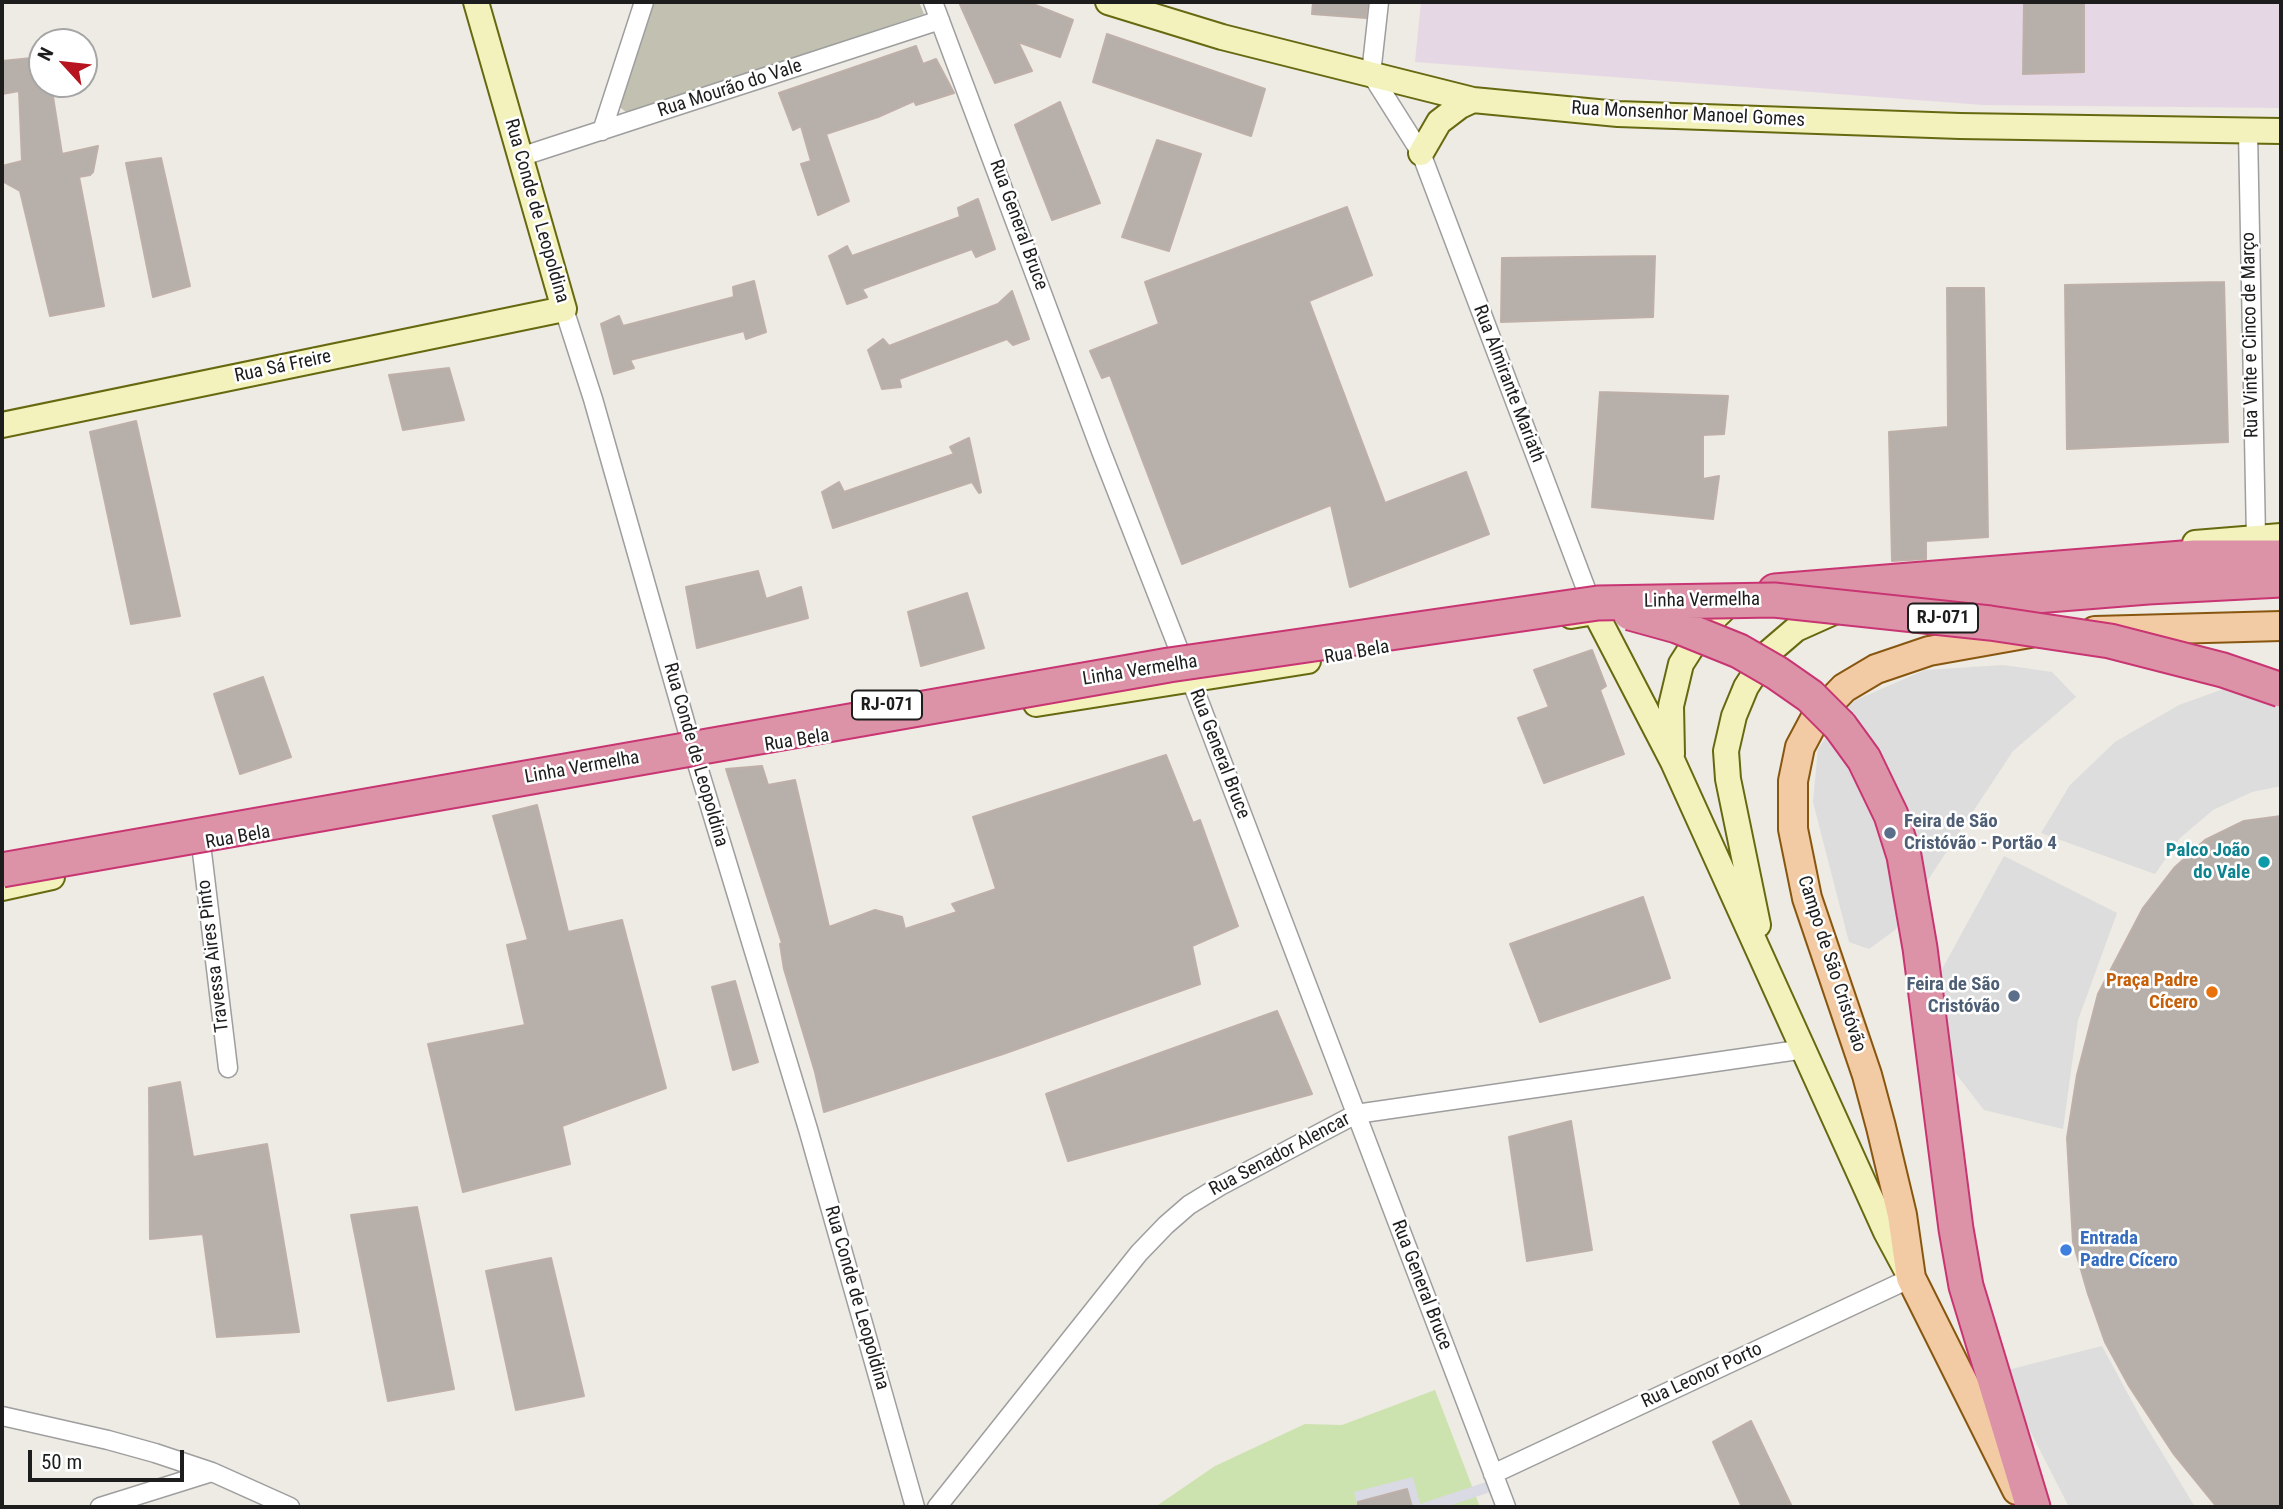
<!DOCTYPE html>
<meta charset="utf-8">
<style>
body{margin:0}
#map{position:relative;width:2283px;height:1509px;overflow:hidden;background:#eeeae4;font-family:"Roboto Condensed",sans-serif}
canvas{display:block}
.frame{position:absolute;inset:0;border:4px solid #1d1d1d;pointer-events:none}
.north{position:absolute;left:28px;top:28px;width:70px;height:70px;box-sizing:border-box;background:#fff;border:2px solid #a5a5a5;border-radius:50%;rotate:297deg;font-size:19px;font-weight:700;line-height:28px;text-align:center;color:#1d1d1d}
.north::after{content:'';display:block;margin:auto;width:24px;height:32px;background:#b71420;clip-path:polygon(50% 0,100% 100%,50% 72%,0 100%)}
.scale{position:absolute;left:28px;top:1450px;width:156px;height:32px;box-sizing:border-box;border:4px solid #1d1d1d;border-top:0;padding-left:9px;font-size:21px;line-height:24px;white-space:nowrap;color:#1d1d1d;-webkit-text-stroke:5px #fff;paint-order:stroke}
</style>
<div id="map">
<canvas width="2283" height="1509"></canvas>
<div class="frame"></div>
<div class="north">N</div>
<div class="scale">50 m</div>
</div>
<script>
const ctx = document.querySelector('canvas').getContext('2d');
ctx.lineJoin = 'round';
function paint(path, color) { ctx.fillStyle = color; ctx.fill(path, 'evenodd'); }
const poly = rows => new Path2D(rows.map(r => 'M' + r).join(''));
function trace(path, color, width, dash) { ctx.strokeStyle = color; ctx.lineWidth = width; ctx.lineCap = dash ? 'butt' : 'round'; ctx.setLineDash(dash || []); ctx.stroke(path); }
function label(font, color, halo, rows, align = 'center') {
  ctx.font = font + ' "Roboto Condensed",sans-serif'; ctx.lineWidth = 5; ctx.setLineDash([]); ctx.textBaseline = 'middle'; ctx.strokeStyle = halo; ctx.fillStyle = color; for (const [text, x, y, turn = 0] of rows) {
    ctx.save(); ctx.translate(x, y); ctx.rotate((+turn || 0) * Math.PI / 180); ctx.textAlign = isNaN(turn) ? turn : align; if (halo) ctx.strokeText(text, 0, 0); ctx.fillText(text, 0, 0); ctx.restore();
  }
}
paint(poly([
 [1421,2,2281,2,2281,108,1983,105,1415,62]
]), '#e6d7e4');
paint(poly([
 [652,2,919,2,924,14,629,114,618,106]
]), '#c1c0b1');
paint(poly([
 [1435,1390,1480,1507,1155,1507,1215,1466,1305,1424,1342,1425]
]), '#cce3af');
paint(poly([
 [2003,665,2052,672,2076,697,2013,751,1895,930,1869,949,1849,942,1813,802,1818,749,1849,703,1925,670],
 [2281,682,2281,786,2252,792,2213,810,2180,838,2155,874,2041,833,2070,785,2115,742,2179,705,2229,687],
 [2004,856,2117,913,2078,1020,2063,1129,1984,1110,1943,1057,1941,971],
 [2102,1346,2141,1418,2195,1507,2069,1507,2000,1372]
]), '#ddd');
paint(poly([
 [1413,1477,1420,1504,1495,1479,1499,1489,1446,1507,1412,1507,1407,1489,1366,1500,1368,1507,1358,1507,1354,1492]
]), '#d9dae3');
const building = poly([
 [959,2,1028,2,1073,20,1060,57,1018,42,1032,71,995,83,959,2],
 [1313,2,1368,2,1366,18,1312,14,1313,2],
 [2024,2,2084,2,2084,72,2023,74,2024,2],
 [1107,34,1265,89,1251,136,1093,82,1107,34],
 [916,46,923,64,936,59,954,93,916,105,914,101,878,117,826,134,849,201,818,215,801,164,811,161,801,126,793,130,779,93,916,46],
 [42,57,42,84,51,84,62,154,98,146,93,172,90,175,79,177,104,306,50,316,20,191,2,181,2,166,22,161,19,91,2,94,2,61,42,57],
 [1060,102,1100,203,1052,220,1015,125,1060,102],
 [1157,140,1201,154,1169,251,1122,237,1157,140],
 [161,158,190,286,153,297,126,163,161,158],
 [978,199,995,249,976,257,972,249,862,289,867,297,847,304,829,256,847,246,852,256,960,217,958,208,978,199],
 [1347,207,1372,275,1309,301,1385,503,1466,472,1489,534,1350,587,1331,505,1182,564,1110,375,1102,378,1090,351,1159,324,1145,282,1347,207],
 [1655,256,1653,317,1501,322,1502,258,1655,256],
 [754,281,766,332,746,339,744,331,630,360,634,368,614,374,601,324,619,316,623,326,734,297,733,287,754,281],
 [2224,282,2228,442,2067,449,2065,285,2224,282],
 [1947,288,1984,288,1988,537,1926,541,1926,559,1892,561,1889,432,1948,427,1947,288],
 [1012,291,1029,339,1013,345,1007,339,899,379,901,387,882,389,868,350,883,339,889,346,998,304,1012,291],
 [449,368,464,420,403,430,389,375,449,368],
 [1600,392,1728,396,1724,434,1703,435,1703,479,1719,476,1713,519,1592,507,1600,392],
 [136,421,180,616,131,624,90,432,136,421],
 [969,438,981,492,979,493,972,482,833,528,822,492,839,482,844,492,954,454,950,447,969,438],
 [758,571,766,599,801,587,808,618,697,648,686,587,758,571],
 [967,593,984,648,921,666,908,612,967,593],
 [1592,650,1606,686,1600,690,1624,754,1544,783,1518,718,1549,707,1534,670,1592,650],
 [263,677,291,757,240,774,214,694,263,677],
 [1166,755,1193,823,1200,820,1238,926,1192,946,1200,984,1003,1054,824,1112,815,1072,784,969,780,944,782,943,726,769,762,766,768,785,795,780,829,927,875,910,902,917,905,929,957,912,952,904,996,889,973,817,1166,755],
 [537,805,568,932,622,920,666,1088,562,1126,570,1164,463,1192,428,1044,525,1025,507,945,528,940,493,816,537,805],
 [2281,816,2281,1507,2217,1507,2173,1453,2129,1386,2105,1342,2088,1294,2073,1242,2067,1138,2077,1075,2098,994,2143,908,2174,868,2205,840,2244,821,2281,816],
 [1643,897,1670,978,1540,1022,1510,944,1643,897],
 [735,981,758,1062,733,1070,712,987,735,981],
 [1277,1011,1312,1094,1068,1161,1046,1094,1277,1011],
 [180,1082,193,1157,267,1144,299,1332,217,1337,203,1234,150,1239,149,1088,180,1082],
 [1571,1121,1592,1250,1527,1261,1509,1137,1571,1121],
 [417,1207,454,1389,388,1401,351,1215,417,1207],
 [551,1258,584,1396,516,1410,486,1271,551,1258],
 [1751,1421,1792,1507,1742,1507,1713,1442,1751,1421],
 [1407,1489,1412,1507,1358,1507,1358,1502,1407,1489]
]);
paint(building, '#b7afaa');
trace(building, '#beb0a8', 2);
const street = poly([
 [933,2,1101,451,1197,696,1506,1507],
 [1379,2,1371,74,1421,153,1594,610],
 [602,131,644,2],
 [2248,132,2256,538],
 [520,157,940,20],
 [564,309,593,399,695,757,808,1129,915,1507],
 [201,844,228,1068],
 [2,1416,108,1440,155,1453,212,1472,290,1507],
 [1493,1474,1911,1278],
 [100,1507,212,1472],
 [937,1507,1139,1253,1166,1225,1189,1205,1220,1186,1356,1114,1805,1049]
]);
const secondary = poly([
 [1108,2,1222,37,1473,100,1618,114,1960,126,2281,131],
 [1421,153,1439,122,1460,106,1473,100],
 [2,425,564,309,476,2],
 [2195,543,2281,536],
 [1571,616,1595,612,1673,762,1886,1232,1908,1273],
 [1036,704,1308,661],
 [1672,754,1671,706,1681,664,1704,628,1728,605,1740,599],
 [2,888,52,877],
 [1758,925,1728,779,1726,751,1734,716,1746,687,1768,653,1796,629,1834,612]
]);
const primary = poly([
 [2095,631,2281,626],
 [2017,1490,1911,1278,1902,1215,1881,1127,1867,1075,1807,898,1793,829,1793,781,1800,747,1816,717,1844,688,1876,669,1929,651,2030,633]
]);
const highway = poly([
 [1775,591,2195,557,2281,557],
 [1910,606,2148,587,2281,580],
 [1840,726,1864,759,1891,815,1904,856,1920,948,1956,1229,1966,1286,2033,1507]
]);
trace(street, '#9e9e9e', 21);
trace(secondary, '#666910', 28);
trace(primary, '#88570f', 32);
trace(highway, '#c83572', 37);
trace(street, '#fff', 18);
trace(secondary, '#f3f2bd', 24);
trace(primary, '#f2cba5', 28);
trace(highway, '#dd93a7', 33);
const highwayBridge = poly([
 [1630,613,1677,626,1739,651,1777,673,1810,696,1840,726],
 [2,870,1169,665,1598,603,1774,600,1990,623,2110,641,2223,670,2281,690]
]);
trace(highwayBridge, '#c83572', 37, []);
trace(highwayBridge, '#dd93a7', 33);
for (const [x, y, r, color] of [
 [1890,833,7,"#5c6f8a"],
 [2264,862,7,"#0f9aa8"],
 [2212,992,7,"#e8710a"],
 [2014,996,7,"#5c6f8a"],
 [2066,1250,7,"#3f7fe0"]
]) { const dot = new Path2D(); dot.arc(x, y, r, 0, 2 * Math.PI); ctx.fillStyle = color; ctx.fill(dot); trace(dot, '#fff', 2.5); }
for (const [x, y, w] of [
 [1943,618,70],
 [887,705,70]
]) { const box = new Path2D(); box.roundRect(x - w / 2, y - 14.5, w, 29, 5); ctx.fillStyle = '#fff'; ctx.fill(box); trace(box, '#1d1d1d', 2); }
label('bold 18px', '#1d1d1d', null, [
 ["RJ-071",1943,618],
 ["RJ-071",887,705]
]);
label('19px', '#1d1d1d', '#fff', [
 ["Rua Mourão do Vale",730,89,-18],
 ["Rua Monsenhor Manoel Gomes",1688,115,3],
 ["Rua Conde de Leopoldina",536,211,74],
 ["Rua General Bruce",1018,225,70],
 ["Rua Vinte e Cinco de Março",2251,335,-91],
 ["Rua Sá Freire",283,367,-12],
 ["Rua Almirante Mariath",1508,384,69],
 ["Linha Vermelha",1702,601,-1],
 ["Rua Bela",1357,653,-10],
 ["Linha Vermelha",1140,671,-9],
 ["Rua Bela",797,741,-9],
 ["Rua General Bruce",1219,754,69],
 ["Rua Conde de Leopoldina",695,755,74],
 ["Linha Vermelha",582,768,-10],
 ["Rua Bela",238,838,-10],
 ["Travessa Aires Pinto",214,956,-97],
 ["Campo de São Cristóvão",1831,964,72],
 ["Rua Senador Alencar",1280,1155,-28],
 ["Rua General Bruce",1421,1285,69],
 ["Rua Conde de Leopoldina",856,1298,74],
 ["Rua Leonor Porto",1702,1376,-25]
]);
label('bold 19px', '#4e5e75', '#fff', [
 ["Feira de São",1904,822],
 ["Cristóvão - Portão 4",1904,844],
 ["Feira de São",2000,985,"right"],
 ["Cristóvão",2000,1007,"right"]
], 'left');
label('bold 19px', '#0d838f', '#fff', [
 ["Palco João",2250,851],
 ["do Vale",2250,873]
], 'right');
label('bold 19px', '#c56008', '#fff', [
 ["Praça Padre",2198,981],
 ["Cícero",2198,1003]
], 'right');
label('bold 19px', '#366cbe', '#fff', [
 ["Entrada",2080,1239],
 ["Padre Cícero",2080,1261]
], 'left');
</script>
